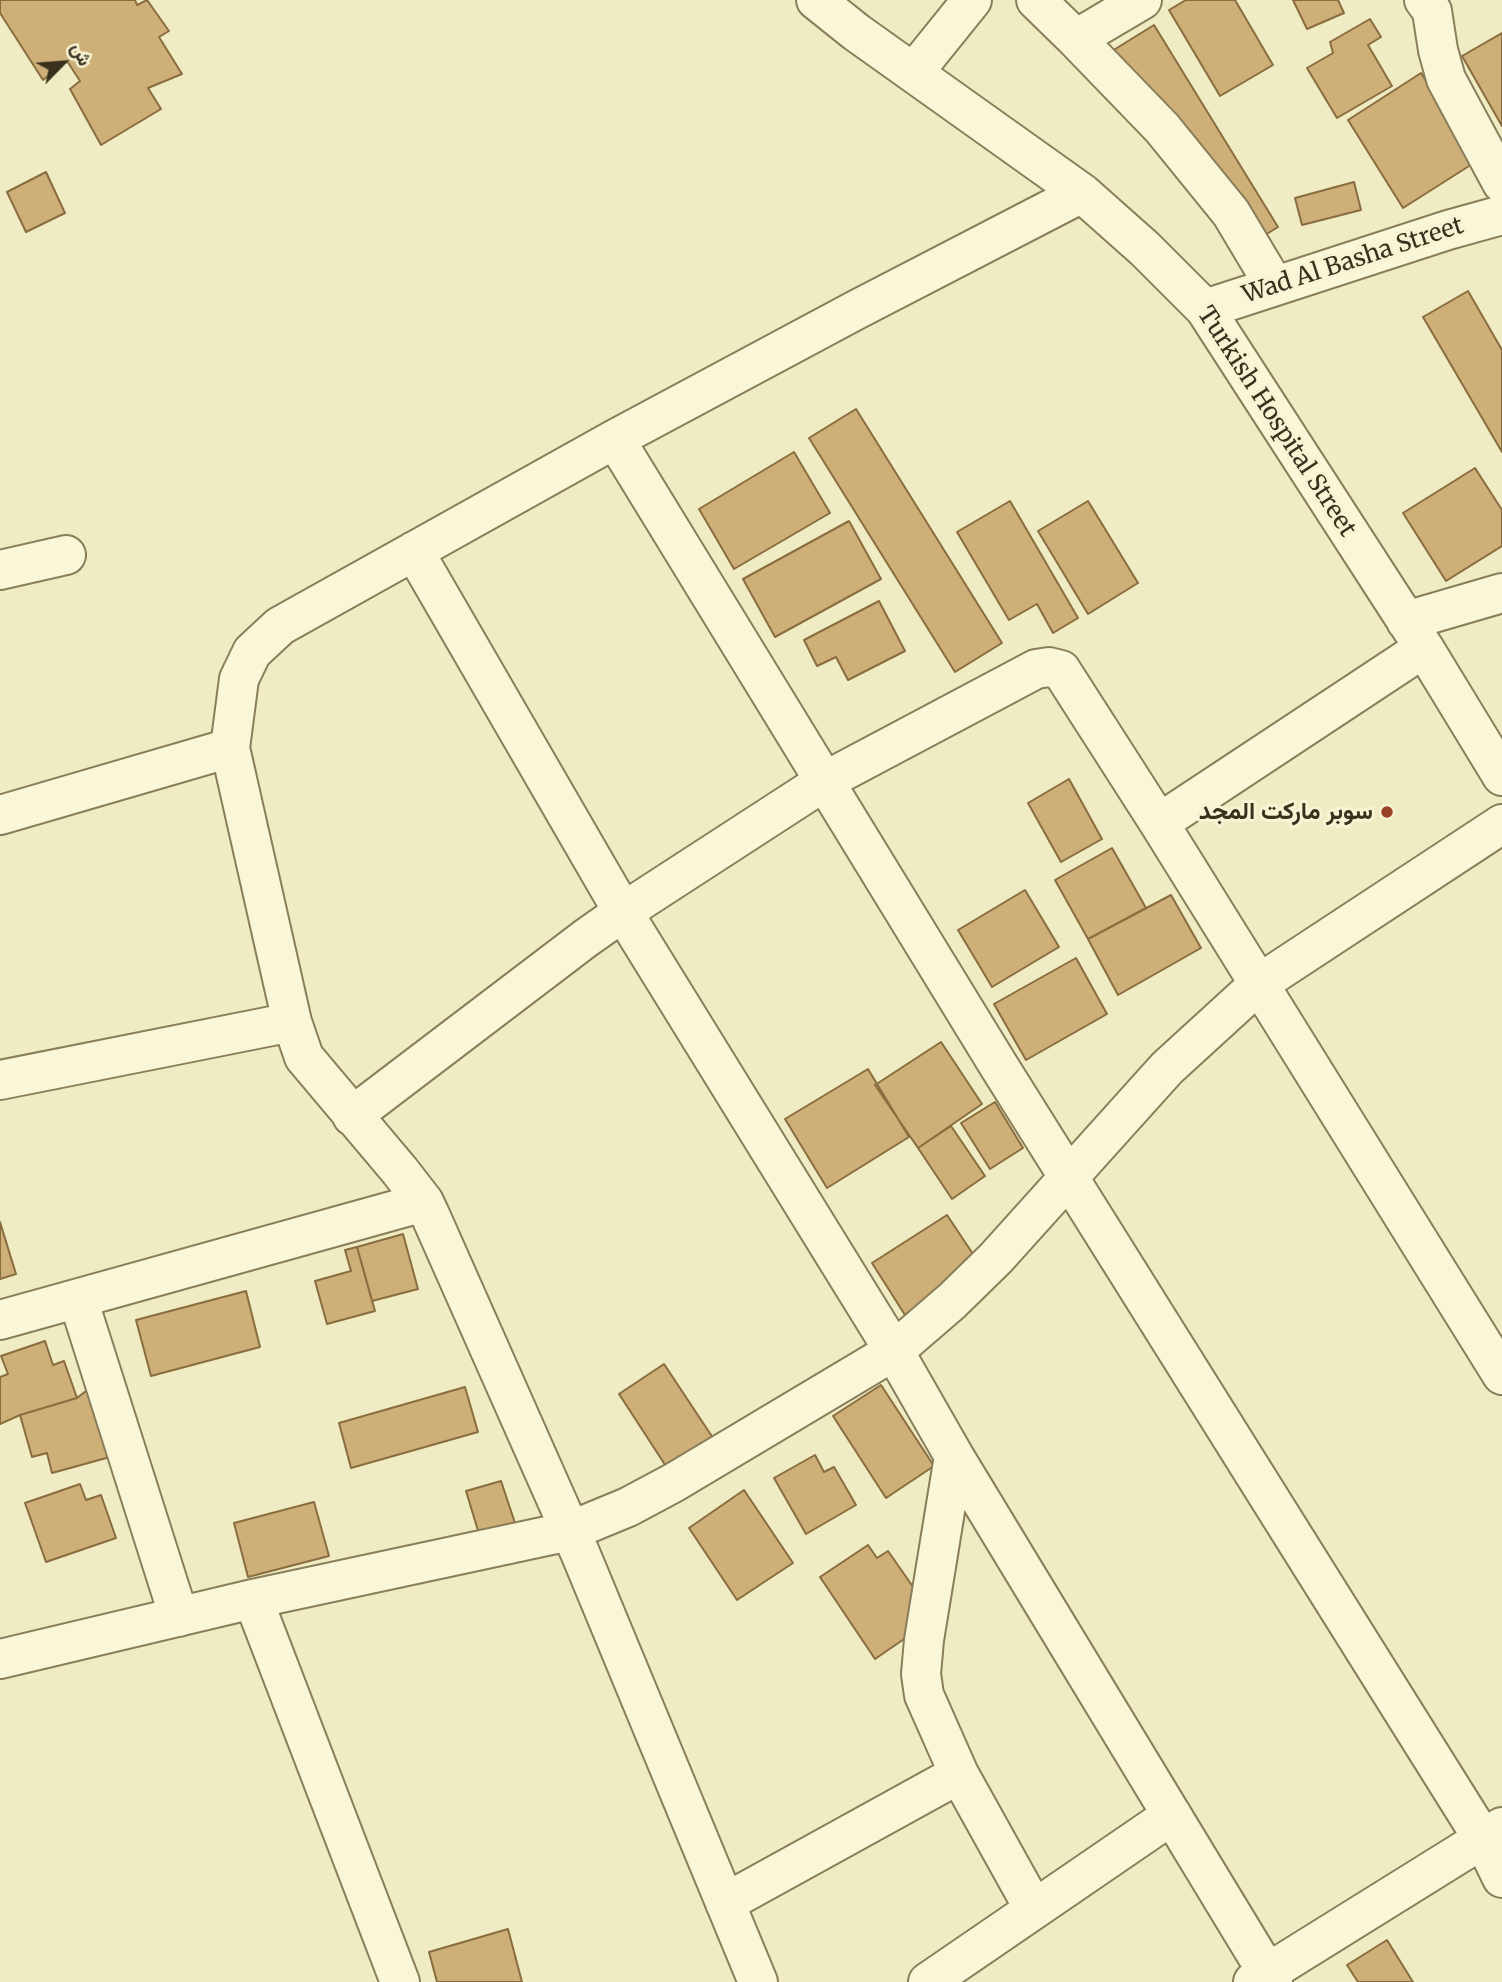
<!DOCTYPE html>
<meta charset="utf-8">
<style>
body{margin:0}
#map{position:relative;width:1502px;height:1982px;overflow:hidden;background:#efecc3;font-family:Merriweather,Vazirmatn,serif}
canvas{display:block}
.north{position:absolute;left:28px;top:28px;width:70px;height:70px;-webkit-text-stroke:5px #f6f4d3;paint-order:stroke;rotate:65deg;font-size:19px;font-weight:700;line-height:28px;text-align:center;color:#39311e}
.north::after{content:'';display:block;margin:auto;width:24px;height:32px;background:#39311e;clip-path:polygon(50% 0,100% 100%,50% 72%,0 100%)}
</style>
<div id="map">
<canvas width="1502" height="1982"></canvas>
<div class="north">ش</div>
</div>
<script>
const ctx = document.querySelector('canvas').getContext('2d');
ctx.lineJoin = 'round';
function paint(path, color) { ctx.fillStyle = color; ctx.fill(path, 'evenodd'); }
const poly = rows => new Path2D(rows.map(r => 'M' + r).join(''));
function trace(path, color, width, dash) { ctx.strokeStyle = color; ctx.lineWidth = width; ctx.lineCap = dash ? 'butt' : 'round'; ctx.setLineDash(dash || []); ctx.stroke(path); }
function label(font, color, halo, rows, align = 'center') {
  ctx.font = font + ' Merriweather,Vazirmatn,serif'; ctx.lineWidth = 6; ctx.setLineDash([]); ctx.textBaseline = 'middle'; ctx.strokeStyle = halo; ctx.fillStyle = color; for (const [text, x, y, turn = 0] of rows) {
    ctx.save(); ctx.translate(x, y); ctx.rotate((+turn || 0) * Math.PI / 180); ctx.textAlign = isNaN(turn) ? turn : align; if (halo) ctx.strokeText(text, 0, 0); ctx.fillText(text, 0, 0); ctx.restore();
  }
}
const building = poly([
 [0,0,135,0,137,5,147,0,169,31,159,37,182,74,148,88,161,109,101,145,70,89,80,81,67,61,43,80,0,13,0,0],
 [1186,0,1235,0,1273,65,1220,96,1169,10,1186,0],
 [1293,0,1338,0,1344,13,1307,29,1293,0],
 [1370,19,1381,37,1368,45,1392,86,1337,118,1307,68,1333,53,1330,42,1370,19],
 [1154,25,1278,227,1236,253,1112,51,1154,25],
 [1502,33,1502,126,1462,56,1502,33],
 [1421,73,1477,161,1403,208,1348,120,1421,73],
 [46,172,65,213,26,232,7,192,46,172],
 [1354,182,1361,210,1302,225,1295,198,1354,182],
 [1468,291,1502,350,1502,452,1423,317,1468,291],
 [856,409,1002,643,955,672,809,438,856,409],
 [794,452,830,513,734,569,699,509,794,452],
 [1475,468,1502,510,1502,546,1446,581,1403,513,1475,468],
 [1010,501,1078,618,1053,633,1037,604,1009,620,957,532,1010,501],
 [1088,501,1138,583,1088,614,1038,531,1088,501],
 [849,521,881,579,775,637,743,579,849,521],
 [879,601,905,651,848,680,836,657,817,666,804,640,879,601],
 [1069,779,1102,839,1061,862,1028,803,1069,779],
 [1112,848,1146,908,1088,939,1055,880,1112,848],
 [1025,890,1059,947,992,987,958,930,1025,890],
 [1171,895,1201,948,1118,995,1088,939,1171,895],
 [1076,958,1107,1014,1026,1060,994,1004,1076,958],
 [941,1042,982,1104,918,1148,875,1085,941,1042],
 [868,1069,909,1137,827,1188,785,1119,868,1069],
 [995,1102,1023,1148,990,1169,961,1123,995,1102],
 [951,1126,985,1176,952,1199,918,1148,951,1126],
 [947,1215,981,1266,905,1315,872,1263,947,1215],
 [0,1222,16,1274,0,1279,0,1222],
 [403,1234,418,1289,372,1301,357,1247,403,1234],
 [357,1247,375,1311,327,1324,315,1281,351,1271,345,1250,357,1247],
 [246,1291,260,1347,151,1376,136,1320,246,1291],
 [45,1341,53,1365,64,1361,77,1398,20,1415,0,1424,0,1377,8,1374,1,1356,45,1341],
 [664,1364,717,1444,671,1474,619,1394,664,1364],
 [881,1385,934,1466,886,1498,833,1416,881,1385],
 [91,1387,110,1457,52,1473,47,1453,32,1457,20,1415,77,1398,91,1387],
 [465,1387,478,1432,351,1468,339,1423,465,1387],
 [815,1455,824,1472,834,1467,856,1505,806,1534,774,1478,815,1455],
 [501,1481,515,1523,479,1534,466,1491,501,1481],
 [80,1484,86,1500,101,1495,116,1538,46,1562,25,1503,80,1484],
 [744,1490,793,1563,737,1600,689,1528,744,1490],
 [314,1502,329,1556,248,1577,234,1523,314,1502],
 [868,1545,877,1558,888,1551,925,1604,923,1626,875,1659,820,1577,868,1545],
 [508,1929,522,1982,437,1982,429,1952,508,1929],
 [1387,1940,1413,1982,1358,1982,1347,1965,1387,1940]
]);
paint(building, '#ceaf78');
trace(building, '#896d3f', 2);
const minor = poly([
 [816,0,856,32,1082,193,1145,249,1205,309,1424,648,1502,776],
 [1036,0,1076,39,1162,128,1231,213,1274,285],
 [1424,0,1432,11,1438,50,1446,79,1502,183],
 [1076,39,1142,0],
 [914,72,972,0],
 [1205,309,1448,230,1502,215],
 [615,439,997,1063,1483,1839,1502,1878],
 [414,551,623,912,894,1351,954,1456,1273,1982],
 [0,570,66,555],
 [1406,621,1502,593],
 [0,815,230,748],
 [1159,823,1424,648],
 [0,1080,292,1022],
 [352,1116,586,938,623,912,825,781,1036,669,1049,667,1061,670,1159,823,1502,1375],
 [78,1299,179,1617],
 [0,1320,424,1202],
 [954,1456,924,1640,921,1674,924,1695,959,1774,1034,1909],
 [253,1599,400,1982],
 [0,1659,253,1599,570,1531,628,1507,673,1483,894,1351,952,1301,996,1258,1167,1068,1260,983,1502,824],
 [725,1903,959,1774],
 [758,1982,581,1555,431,1217,424,1202,400,1171,304,1057,292,1022,230,748,239,679,252,652,280,626,615,439,856,310,1082,193],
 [928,1982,1172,1815],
 [1253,1982,1502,1827]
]);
trace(minor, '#8a7e5a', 42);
trace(minor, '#f9f7d7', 38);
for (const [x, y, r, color] of [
 [1387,812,7,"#9a4128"]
]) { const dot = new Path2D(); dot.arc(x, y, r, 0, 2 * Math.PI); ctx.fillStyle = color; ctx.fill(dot); trace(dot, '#f6f4d3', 2.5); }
label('24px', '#39311e', '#f6f4d3', [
 ["Wad Al Basha Street",1353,261,-18],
 ["Turkish Hospital Street",1276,422,57]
]);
label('bold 24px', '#39311e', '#f6f4d3', [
 ["سوبر ماركت المجد",1373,812]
], 'right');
</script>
